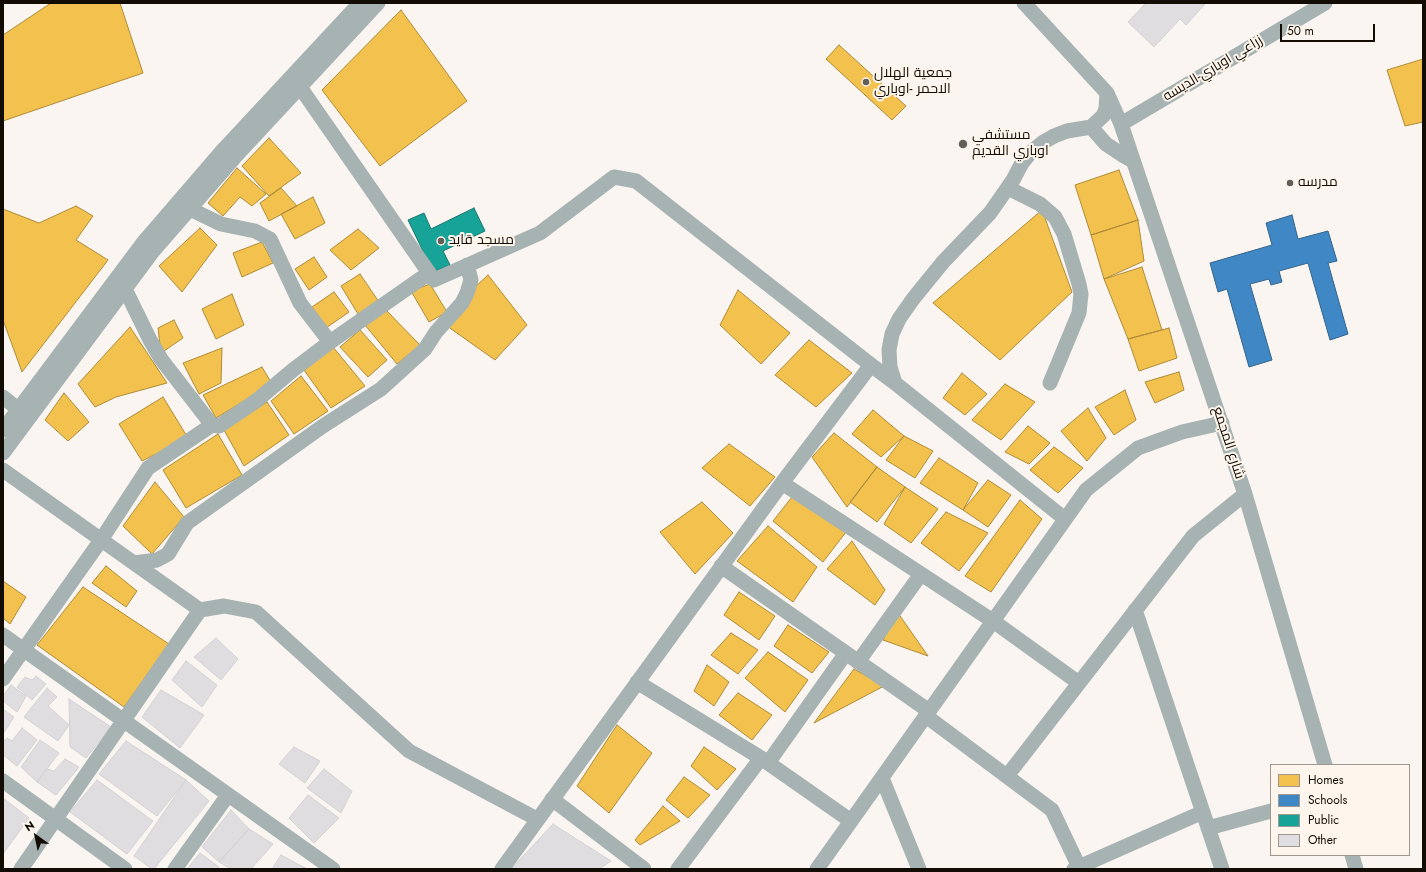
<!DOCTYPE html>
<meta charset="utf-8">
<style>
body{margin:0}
#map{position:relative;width:1426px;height:872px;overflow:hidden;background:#faf5f0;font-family:Jost,sans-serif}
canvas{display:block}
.frame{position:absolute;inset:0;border:4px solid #120c05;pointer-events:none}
.legend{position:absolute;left:1270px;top:764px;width:140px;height:92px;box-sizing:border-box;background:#fef6ec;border:1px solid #a09890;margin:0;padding:5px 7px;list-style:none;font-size:12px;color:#120c05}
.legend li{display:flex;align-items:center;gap:8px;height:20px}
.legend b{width:20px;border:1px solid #a09890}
.north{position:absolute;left:16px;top:816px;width:40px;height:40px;-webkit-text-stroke:3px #fef6ec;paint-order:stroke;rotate:327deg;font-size:11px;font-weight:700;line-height:16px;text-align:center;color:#120c05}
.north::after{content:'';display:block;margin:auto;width:14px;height:18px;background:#120c05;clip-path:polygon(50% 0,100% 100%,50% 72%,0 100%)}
.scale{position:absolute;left:1280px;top:24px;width:95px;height:18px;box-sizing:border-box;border:2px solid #120c05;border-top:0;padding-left:5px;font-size:12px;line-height:14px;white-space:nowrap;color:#120c05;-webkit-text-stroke:3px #fef6ec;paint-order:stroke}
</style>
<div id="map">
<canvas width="1426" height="872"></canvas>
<div class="frame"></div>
<ul class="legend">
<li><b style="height:11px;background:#f2c14e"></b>Homes</li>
<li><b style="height:11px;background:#3f88c5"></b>Schools</li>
<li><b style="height:11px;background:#17a398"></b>Public</li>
<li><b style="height:11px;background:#e0dde1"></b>Other</li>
</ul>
<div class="north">N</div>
<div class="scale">50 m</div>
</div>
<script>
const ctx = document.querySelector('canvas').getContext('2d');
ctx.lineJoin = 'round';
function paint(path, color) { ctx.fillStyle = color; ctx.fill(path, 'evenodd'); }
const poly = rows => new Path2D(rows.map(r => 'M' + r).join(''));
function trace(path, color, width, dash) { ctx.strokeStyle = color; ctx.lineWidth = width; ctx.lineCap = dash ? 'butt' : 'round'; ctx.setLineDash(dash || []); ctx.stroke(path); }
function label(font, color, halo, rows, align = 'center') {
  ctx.font = font + ' Jost,Cairo,sans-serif'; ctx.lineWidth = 4; ctx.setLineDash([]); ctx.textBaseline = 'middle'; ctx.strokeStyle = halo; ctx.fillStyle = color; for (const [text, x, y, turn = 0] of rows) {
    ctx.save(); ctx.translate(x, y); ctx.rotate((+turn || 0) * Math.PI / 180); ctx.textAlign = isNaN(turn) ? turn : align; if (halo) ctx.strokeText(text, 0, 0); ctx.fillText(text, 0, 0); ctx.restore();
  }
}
const homes = poly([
 [51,3,120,3,143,73,3,121,3,35,51,3],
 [401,10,467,101,380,166,322,90,401,10],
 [839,45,906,106,892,120,826,59,839,45],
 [1423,59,1423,122,1405,126,1387,70,1423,59],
 [269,138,301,173,269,196,242,166,269,138],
 [237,168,266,194,252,206,240,197,223,216,208,203,237,168],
 [1119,170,1138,220,1091,235,1075,185,1119,170],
 [281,188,297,206,269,221,260,203,281,188],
 [313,197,325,223,295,239,281,214,313,197],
 [76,206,93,216,76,240,108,260,22,372,3,320,3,209,39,223,76,206],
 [1042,210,1072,292,1000,360,933,303,1042,210],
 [1138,220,1144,261,1104,279,1091,235,1138,220],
 [200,228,217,245,182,292,159,266,200,228],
 [358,229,379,248,351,270,330,250,358,229],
 [262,242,273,263,242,277,233,253,262,242],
 [314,257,327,277,309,290,295,269,314,257],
 [1142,267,1162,330,1128,339,1104,279,1142,267],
 [360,274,379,302,358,314,341,286,360,274],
 [488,275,527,325,495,360,447,326,474,288,488,275],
 [430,284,447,312,429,322,411,291,430,284],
 [738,290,790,333,761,364,720,325,738,290],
 [334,292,349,312,326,328,312,307,334,292],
 [232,294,244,325,216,339,202,309,232,294],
 [384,308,420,345,397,364,365,325,384,308],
 [174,320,183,338,161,353,158,328,174,320],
 [130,327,167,383,116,397,95,407,78,384,130,327],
 [1169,328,1177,358,1139,371,1128,339,1169,328],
 [360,330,387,360,368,377,340,347,360,330],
 [809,340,852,373,816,407,775,375,809,340],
 [333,347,365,386,331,408,304,370,333,347],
 [222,348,221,383,199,394,183,363,222,348],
 [262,367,272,384,216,418,203,395,262,367],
 [1179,372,1184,390,1155,403,1145,382,1179,372],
 [962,373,987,394,965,415,943,398,962,373],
 [301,376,328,411,294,434,271,401,301,376],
 [1005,384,1035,402,1001,440,972,420,1005,384],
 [1125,390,1136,420,1114,435,1095,407,1125,390],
 [64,393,89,422,68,441,45,420,64,393],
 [163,397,188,438,142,461,119,424,163,397],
 [267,402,289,435,244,466,224,430,267,402],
 [1088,408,1106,438,1087,461,1061,431,1088,408],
 [873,410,904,436,881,457,852,434,873,410],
 [1028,426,1050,443,1029,464,1005,452,1028,426],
 [834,433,877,467,847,507,812,457,834,433],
 [218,434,242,475,186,508,163,470,218,434],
 [904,436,933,451,915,478,886,460,904,436],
 [729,444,775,477,750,506,702,468,729,444],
 [1054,447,1083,468,1058,493,1030,470,1054,447],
 [939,458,978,483,963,510,920,483,939,458],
 [877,467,905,487,877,522,850,502,877,467],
 [988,480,1011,495,988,527,963,510,988,480],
 [155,482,184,517,152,554,123,526,155,482],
 [905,487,938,509,911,543,884,524,905,487],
 [792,497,846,532,823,562,773,521,792,497],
 [1020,500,1042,519,991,592,965,576,1020,500],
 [702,502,733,533,695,574,660,532,702,502],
 [946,512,988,533,959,571,921,543,946,512],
 [768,526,817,567,793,602,737,561,768,526],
 [852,541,885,590,875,605,827,569,852,541],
 [106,566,137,591,126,607,92,583,106,566],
 [3,581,26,597,10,624,3,618,3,581],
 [83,587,169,644,124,707,37,645,83,587],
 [739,592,775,616,759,640,724,615,739,592],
 [898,613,928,656,883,640,898,613],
 [788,625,829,652,812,673,774,646,788,625],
 [731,633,758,650,738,674,711,655,731,633],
 [768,652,808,680,785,712,745,678,768,652],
 [707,665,729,682,714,706,694,691,707,665],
 [854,669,884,686,814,723,854,669],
 [738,693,772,715,752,740,719,715,738,693],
 [617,725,652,753,609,813,577,786,617,725],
 [704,747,736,769,717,790,691,766,704,747],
 [684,777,710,795,688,818,666,800,684,777],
 [663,806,680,821,640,845,635,840,663,806]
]);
paint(homes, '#f2c14e');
trace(homes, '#af8b38', 1);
const schools = poly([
 [1292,215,1298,239,1328,231,1337,261,1328,263,1348,334,1330,340,1308,263,1279,271,1282,282,1271,285,1269,279,1250,284,1272,360,1249,367,1227,289,1218,292,1210,263,1272,245,1266,223,1292,215]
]);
paint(schools, '#3f88c5');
trace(schools, '#32638b', 1);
const public = poly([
 [474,208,485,231,443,251,450,265,433,272,408,220,424,213,431,229,474,208]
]);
paint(public, '#17a398');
trace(public, '#16766c', 1);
const building = poly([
 [1146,3,1206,3,1186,25,1180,19,1154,47,1128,22,1146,3],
 [216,638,238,659,221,680,194,657,216,638],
 [186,661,217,685,202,707,172,680,186,661],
 [36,676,46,684,32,700,17,687,25,677,32,680,36,676],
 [11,685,26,696,17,712,3,701,3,696,11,685],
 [47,688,57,697,48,706,69,725,58,741,24,717,47,688],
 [161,690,204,715,180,748,142,717,161,690],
 [69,699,111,727,86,758,70,747,69,699],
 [3,709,14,717,3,734,3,709],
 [22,728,37,740,17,766,3,755,3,742,7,738,12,741,22,728],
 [40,740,59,753,37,782,21,767,40,740],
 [126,741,186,780,157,816,99,774,126,741],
 [294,747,320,761,305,783,279,764,294,747],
 [65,759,79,767,56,795,37,782,47,769,54,771,65,759],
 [324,769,352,791,341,813,307,788,324,769],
 [97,780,153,821,127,854,70,812,97,780],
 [186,780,209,801,154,869,152,869,134,856,186,780],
 [308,795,339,818,314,843,289,818,308,795],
 [3,798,29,818,3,854,3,798],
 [231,810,249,829,219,862,202,847,231,810],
 [553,824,611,861,599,869,511,869,553,824],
 [249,829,273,844,251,869,231,869,219,862,249,829],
 [200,853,219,867,218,869,187,869,200,853],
 [281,855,307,869,272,869,281,855]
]);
paint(building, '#e0dde1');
trace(building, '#d4d1d3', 1);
trace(poly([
 [1024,3,1107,93,1121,124,1245,494,1325,765],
 [300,87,434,280,540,233,614,177,636,181,871,365,895,383,1065,519],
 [1121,124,1325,3],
 [1091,127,1106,144,1124,156,1133,161],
 [1008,188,1040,204,1055,217,1064,234,1079,284,1081,294,1079,313,1050,383],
 [190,209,221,224,255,231,270,239,300,303,330,342,429,273],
 [125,289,150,340,161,359,212,425,219,426,256,401,293,370,330,342],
 [895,383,890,367,889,350,892,334,899,319,913,299,943,262,990,213,1013,180,1022,163,1031,152,1042,143,1054,136,1067,131,1091,127,1103,116,1106,109,1107,93],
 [3,397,18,409],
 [3,430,143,243,224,149,360,3],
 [3,453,153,251,234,158,378,3],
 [3,470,200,610],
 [782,483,993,621,1079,683],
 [134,563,157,560,168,554,187,523,323,426,381,389,425,349,436,332,462,303,467,293,471,280,467,265],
 [721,566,929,711],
 [1135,610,1222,869],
 [3,635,333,869],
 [858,662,921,574],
 [3,679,101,540,148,468,212,425],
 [637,682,761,758,851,821],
 [926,716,1052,810,1080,869],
 [768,763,846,653],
 [1007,776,1193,536,1245,494],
 [882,778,919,869],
 [3,781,125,869],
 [552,799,644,869],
 [1208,828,1271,811],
 [1352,855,1356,869],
 [21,869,200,610,224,606,256,612,409,751,537,819],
 [175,869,228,795],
 [502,869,782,483,871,365],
 [678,869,761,758],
 [817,869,1086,490,1138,448,1182,432,1222,423],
 [1074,869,1203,812]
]), '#a6b3b2', 15);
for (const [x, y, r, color] of [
 [866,82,4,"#635e57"],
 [963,144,5,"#635e57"],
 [1290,183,4,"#635e57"],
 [441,241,4,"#635e57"]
]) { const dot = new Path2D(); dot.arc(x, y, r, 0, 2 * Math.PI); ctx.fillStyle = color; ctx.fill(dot); trace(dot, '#fef6ec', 1.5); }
label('14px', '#120c05', '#fef6ec', [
 ["زراعي اوباري-الديسه",1213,69,-31],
 ["شارع المجمع",1228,443,72]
]);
label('14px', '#120c05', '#fef6ec', [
 ["جمعية الهلال",874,74],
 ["الاحمر -اوباري",874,90],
 ["مستشفي",972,136],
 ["اوباري القديم",972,152],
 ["مدرسه",1298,183],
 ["مسجد قايد",449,241]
], 'left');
</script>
